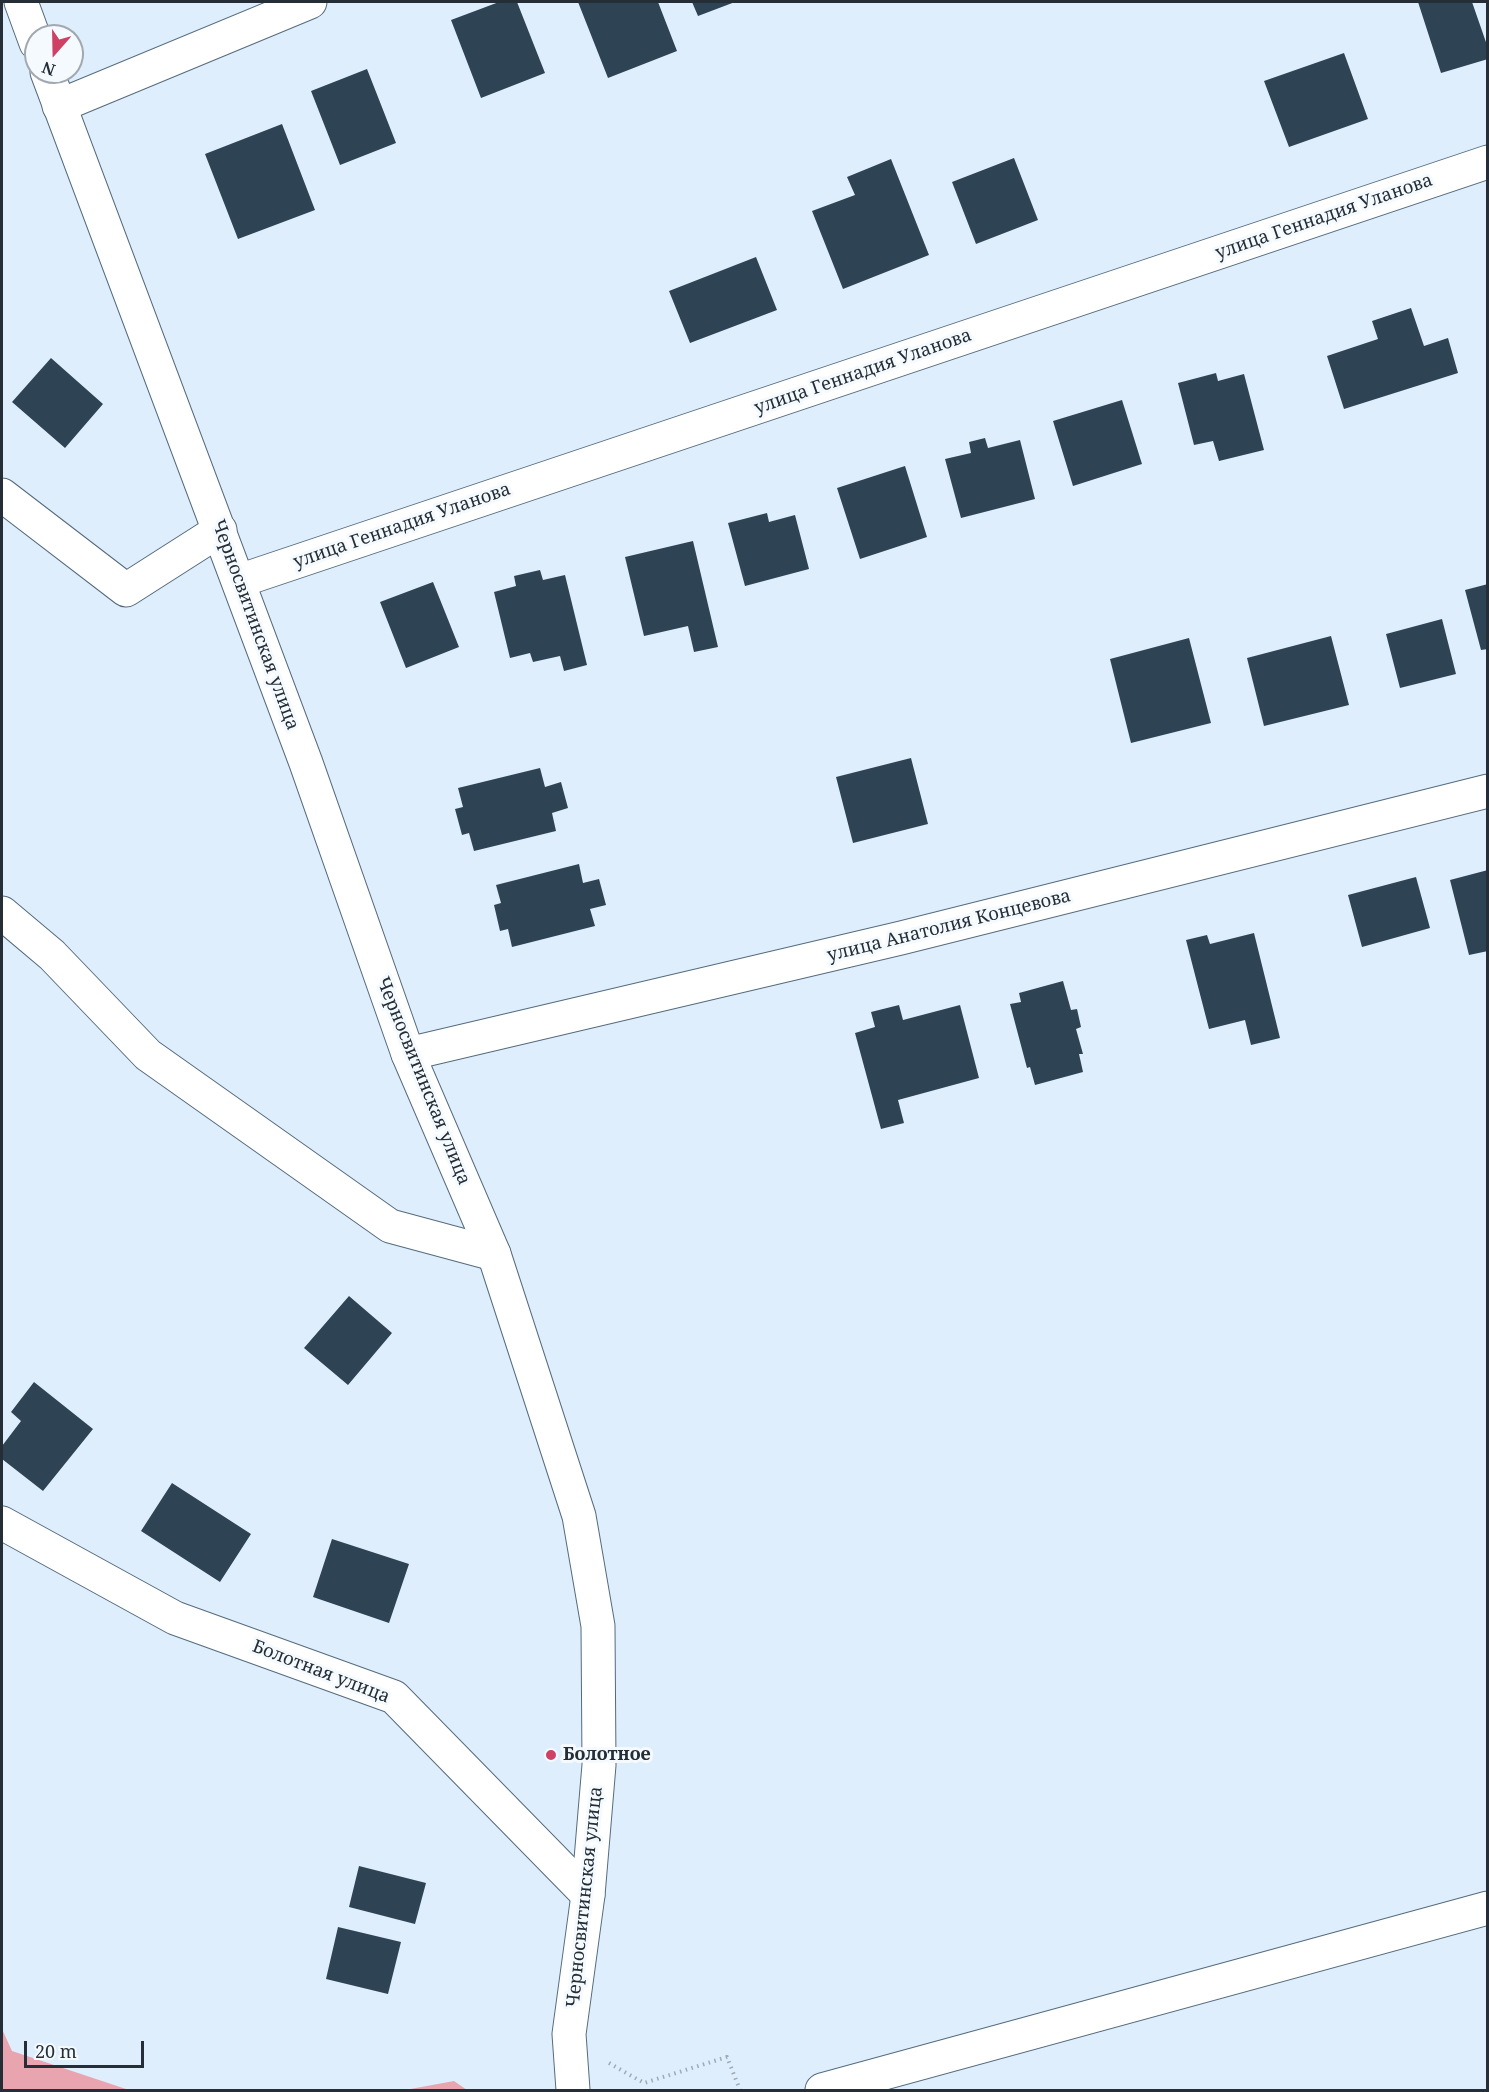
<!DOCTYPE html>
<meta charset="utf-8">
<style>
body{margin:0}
#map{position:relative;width:1489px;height:2092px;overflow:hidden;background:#dfeefc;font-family:"Noto Serif",serif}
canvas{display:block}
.frame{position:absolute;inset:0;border:3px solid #252e37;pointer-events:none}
.north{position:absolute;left:24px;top:24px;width:60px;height:60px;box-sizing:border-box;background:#f5faff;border:2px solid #a2a8af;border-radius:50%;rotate:200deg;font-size:16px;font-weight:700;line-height:24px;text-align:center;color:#252e37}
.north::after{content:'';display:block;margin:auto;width:21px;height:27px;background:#cf4065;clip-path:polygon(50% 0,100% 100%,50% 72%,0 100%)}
.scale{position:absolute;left:24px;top:2041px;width:120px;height:27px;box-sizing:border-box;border:3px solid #252e37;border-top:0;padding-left:8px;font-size:18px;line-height:21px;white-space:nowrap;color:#252e37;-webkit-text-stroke:4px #f5faff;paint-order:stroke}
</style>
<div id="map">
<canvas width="1489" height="2092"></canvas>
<div class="frame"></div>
<div class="north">N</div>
<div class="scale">20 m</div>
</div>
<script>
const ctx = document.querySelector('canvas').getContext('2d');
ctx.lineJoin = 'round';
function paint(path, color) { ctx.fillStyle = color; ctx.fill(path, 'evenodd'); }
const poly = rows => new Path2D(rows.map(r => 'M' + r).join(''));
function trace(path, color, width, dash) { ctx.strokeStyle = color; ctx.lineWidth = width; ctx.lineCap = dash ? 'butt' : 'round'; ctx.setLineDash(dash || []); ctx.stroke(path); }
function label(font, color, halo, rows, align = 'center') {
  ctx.font = font + ' "Noto Serif",serif'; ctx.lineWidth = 6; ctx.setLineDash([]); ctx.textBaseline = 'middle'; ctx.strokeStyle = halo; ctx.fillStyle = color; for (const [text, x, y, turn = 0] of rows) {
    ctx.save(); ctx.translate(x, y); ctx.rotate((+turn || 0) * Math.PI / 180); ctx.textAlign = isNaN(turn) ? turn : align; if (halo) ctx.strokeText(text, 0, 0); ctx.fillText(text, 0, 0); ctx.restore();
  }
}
paint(poly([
 [2,2029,12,2051,129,2090,2,2090],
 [454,2081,467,2090,405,2090]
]), '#e8a5af');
paint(poly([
 [499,2,517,2,545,73,481,98,451,20],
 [578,2,658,2,677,51,608,78],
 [692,2,735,2,698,16],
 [1418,2,1472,2,1488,48,1488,59,1441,73],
 [1344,53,1368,119,1289,147,1264,81],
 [367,69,396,143,340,165,311,91],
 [282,124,315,210,238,239,205,154],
 [1014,158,1038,220,976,244,952,182],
 [891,159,929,255,843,289,812,211,855,195,847,177],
 [756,257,777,310,690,343,669,291],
 [1411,308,1424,346,1448,338,1458,373,1344,409,1327,356,1378,339,1372,321],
 [51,358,103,404,65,448,12,402],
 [1216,373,1218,381,1244,374,1264,450,1219,461,1213,441,1194,445,1178,383],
 [1122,400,1142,464,1073,486,1053,421],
 [985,438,988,448,1020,440,1035,499,961,518,945,459,971,453,969,442],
 [905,466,927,537,860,559,837,488],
 [767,513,769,522,795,515,809,569,745,586,728,523],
 [693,541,718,647,694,652,688,626,644,636,625,557],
 [540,570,543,580,565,575,587,665,564,671,560,656,533,662,530,653,510,658,494,592,516,586,514,576],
 [433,582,459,647,406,668,380,602],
 [1488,584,1488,649,1481,650,1465,590],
 [1442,619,1456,674,1400,688,1386,634],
 [1331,636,1349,705,1264,726,1247,658],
 [1189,638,1211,723,1131,743,1110,659],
 [911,758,928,824,853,843,836,777],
 [540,768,545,787,561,782,568,808,552,813,556,831,474,851,469,833,462,835,455,809,463,807,458,788],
 [579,864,583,883,599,879,606,905,590,909,595,926,512,947,508,929,500,931,494,905,501,903,496,885],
 [1488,870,1488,951,1469,955,1450,880],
 [1416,877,1430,928,1362,947,1348,895],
 [1254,933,1280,1038,1251,1045,1245,1020,1209,1029,1186,940,1207,935,1210,944],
 [1063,981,1071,1010,1077,1009,1081,1027,1076,1029,1083,1054,1079,1054,1083,1072,1035,1085,1030,1067,1027,1068,1010,1004,1021,1002,1019,993],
 [899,1005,903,1020,960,1005,979,1078,898,1100,904,1123,881,1129,855,1033,875,1027,871,1012],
 [349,1296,392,1333,348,1385,304,1348],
 [34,1382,93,1429,43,1491,2,1459,2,1446,21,1421,11,1412],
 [172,1483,251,1534,220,1582,141,1531],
 [332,1539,409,1564,389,1623,313,1597],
 [359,1866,426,1883,415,1924,349,1907],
 [338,1927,401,1942,388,1994,326,1979]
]), '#2e4455');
const street = poly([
 [59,106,310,2],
 [2,495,126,590,220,530],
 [239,581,1488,162],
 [2,913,52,955,148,1055,390,1226,494,1254],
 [408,1054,901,938,1488,791],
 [2,1523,175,1618,394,1697,588,1895]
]);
const secondary = poly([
 [21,2,36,43],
 [47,72,306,763,408,1054,494,1254,579,1516,598,1626,599,1765,588,1895,569,2034,573,2090],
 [822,2090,1488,1908]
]);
trace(street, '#546b7e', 35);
trace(secondary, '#546b7e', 35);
trace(poly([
 [609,2063,644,2083,727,2057,740,2090]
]), '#9eabb7', 4, [1.5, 4.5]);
trace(street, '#fff', 33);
trace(secondary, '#fff', 33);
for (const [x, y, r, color] of [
 [551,1755,6,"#cf4065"]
]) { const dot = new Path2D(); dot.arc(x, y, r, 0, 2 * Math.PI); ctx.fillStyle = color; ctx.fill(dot); trace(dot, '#f5faff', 2); }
label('18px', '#252e37', '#f5faff', [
 ["улица Геннадия Уланова",1324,217,-19],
 ["улица Геннадия Уланова",863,372,-19],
 ["улица Геннадия Уланова",402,526,-19],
 ["Черносвитинская улица",255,625,70],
 ["улица Анатолия Концевова",949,926,-14],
 ["Черносвитинская улица",423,1081,68],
 ["Болотная улица",321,1672,21],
 ["Черносвитинская улица",585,1897,-84]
]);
label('bold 18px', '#252e37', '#f5faff', [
 ["Болотное",563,1755]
], 'left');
</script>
